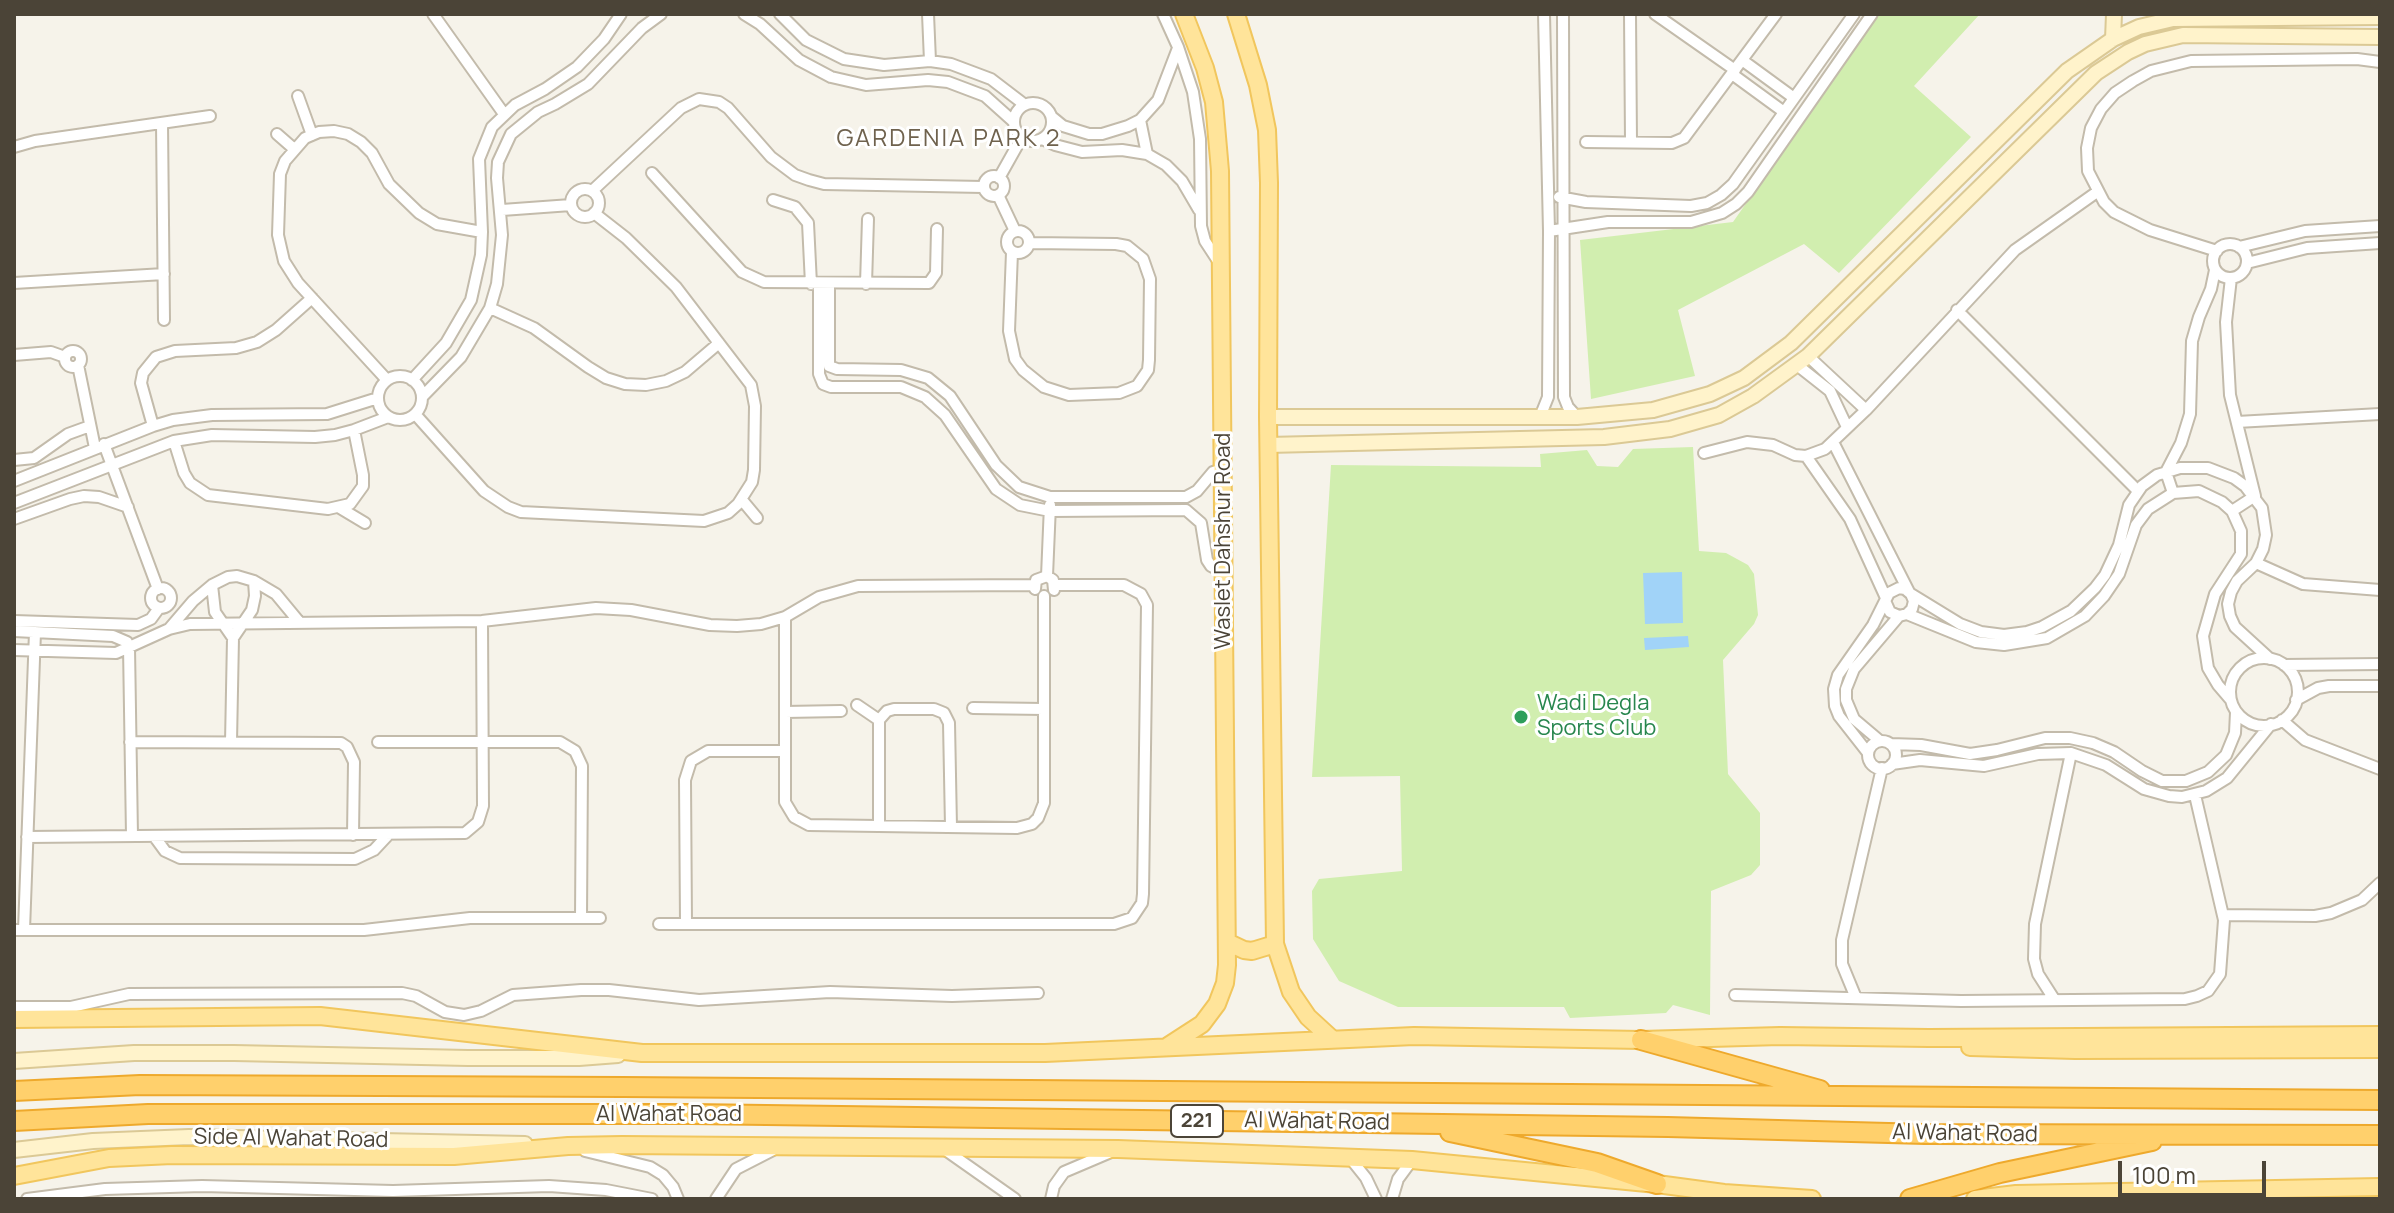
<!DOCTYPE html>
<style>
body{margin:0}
#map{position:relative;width:2394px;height:1213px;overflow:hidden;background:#f6f3ea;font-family:Manrope,sans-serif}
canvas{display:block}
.frame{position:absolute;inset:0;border:16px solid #4b4437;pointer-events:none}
.scale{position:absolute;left:2118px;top:1161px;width:148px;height:36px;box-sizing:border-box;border:4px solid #4b4437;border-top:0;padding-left:10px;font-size:24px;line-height:28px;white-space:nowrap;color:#4b4437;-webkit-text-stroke:6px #fff;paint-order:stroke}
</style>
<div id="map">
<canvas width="2394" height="1213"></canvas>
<div class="frame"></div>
<div class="scale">100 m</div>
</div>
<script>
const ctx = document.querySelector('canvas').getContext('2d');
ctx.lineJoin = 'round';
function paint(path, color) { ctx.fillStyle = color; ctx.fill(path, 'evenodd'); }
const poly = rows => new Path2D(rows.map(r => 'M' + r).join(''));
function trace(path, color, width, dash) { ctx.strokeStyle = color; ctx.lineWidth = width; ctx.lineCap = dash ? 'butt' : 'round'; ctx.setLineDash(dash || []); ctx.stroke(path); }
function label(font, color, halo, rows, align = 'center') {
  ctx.font = font + ' Manrope,sans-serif'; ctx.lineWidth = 6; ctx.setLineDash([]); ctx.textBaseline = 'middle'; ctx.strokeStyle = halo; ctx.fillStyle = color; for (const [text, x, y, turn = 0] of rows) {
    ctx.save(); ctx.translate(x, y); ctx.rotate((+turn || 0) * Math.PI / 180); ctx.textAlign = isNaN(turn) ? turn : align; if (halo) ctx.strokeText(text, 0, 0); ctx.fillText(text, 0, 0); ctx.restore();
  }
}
paint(poly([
 [1879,14,1980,14,1914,86,1971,137,1839,273,1804,244,1678,310,1695,376,1591,399,1580,240,1733,222],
 [1693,447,1699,551,1726,553,1748,565,1754,574,1758,615,1754,624,1723,660,1728,774,1760,813,1760,865,1751,875,1711,891,1710,1015,1673,1005,1666,1013,1570,1018,1564,1007,1398,1007,1339,981,1313,939,1312,891,1319,879,1402,871,1400,776,1312,777,1331,465,1541,467,1540,454,1587,450,1597,466,1618,467,1633,449]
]), '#d1eeaf');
paint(poly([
 [1682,572,1683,623,1645,624,1643,573],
 [1688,636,1689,647,1645,650,1644,638]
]), '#a1d3f8');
const street = poly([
 [433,14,504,114],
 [744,14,760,24,799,60,831,77,866,85,928,80,948,82,985,96,1014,122],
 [780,14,806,40,844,59,884,65,930,61,951,64,991,79,1025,105],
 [928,14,930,61],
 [1163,14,1178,47,1193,92,1200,139,1201,226,1205,241,1220,264],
 [1563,14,1564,397,1568,407,1577,417],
 [1630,14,1631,142],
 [1655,14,1735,70],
 [1742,60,1794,98],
 [1732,74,1784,112],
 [298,96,312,135],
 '1014 122a19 19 0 1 1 38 0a19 19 0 1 1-38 0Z',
 [1052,117,1063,126,1089,134,1102,134,1128,126,1140,120,1158,100,1178,48],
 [1140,120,1147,154],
 [162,123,164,320],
 [277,134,293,148],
 [1042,139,1055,145,1082,152,1122,150,1147,154,1166,165,1182,181,1199,210],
 [1586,142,1672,143,1684,138,1776,14],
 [14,147,35,141,210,116],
 [652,173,742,272,764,282,929,283,936,273,937,229],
 '984 186a10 10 0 1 1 20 0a10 10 0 1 1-20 0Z',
 [999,178,1022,137],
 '571 203a14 14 0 1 1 28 0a14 14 0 1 1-28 0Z',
 [592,191,681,108,699,99,719,102,728,108,771,157,795,175,809,180,824,184,983,187],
 [998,195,1015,231],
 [1559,197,1586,202,1691,206,1707,203,1721,195,1733,184,1854,14],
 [773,200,795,207,808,223,811,284],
 [502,210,571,205],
 '1007 242a11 11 0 1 1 22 0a11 11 0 1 1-22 0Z',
 [1549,231,1608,222,1691,222,1722,213,1736,204,1748,192,1872,14],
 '2213 261a17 17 0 1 1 34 0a17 17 0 1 1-34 0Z',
 [2239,247,2305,231,2380,226],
 [2217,251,2150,230,2114,212,2104,202,2088,171,2087,148,2091,128,2101,109,2115,93,2133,81,2151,71,2191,61,2357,59,2380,62],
 [1012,252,1009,331,1015,359,1023,370,1044,387,1069,395,1119,393,1137,386,1148,370,1149,360,1150,279,1143,259,1127,246,1116,244,1030,243],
 [2247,263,2307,248,2380,243],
 [2231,278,2226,322,2230,395,2255,496,2232,511],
 [14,283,164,274],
 [819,284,819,374,823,384,831,387,901,387,925,397,945,415,996,489,1020,505,1050,511,1186,510,1201,523,1207,560,1211,566,1223,572],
 [829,284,829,366,837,369,901,370,928,378,950,396,996,465,1019,487,1050,497,1186,497,1197,491,1213,472,1223,469],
 [866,284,868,219],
 [490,308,534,328,588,367,606,378,625,384,646,385,666,381,685,372,719,343],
 [1957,310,2138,491],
 '65 359a8 8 0 1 1 16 0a8 8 0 1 1-16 0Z',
 [14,355,51,352,65,357],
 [1808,356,1866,410],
 [78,365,95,448],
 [1797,365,1830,391,1847,427],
 '378 398a22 22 0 1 1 44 0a22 22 0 1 1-44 0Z',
 [387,380,298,283,284,261,278,235,280,174,285,161,305,138,319,132,334,131,348,134,361,142,372,153,389,184,419,213,437,224,482,232],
 [412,380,446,343,471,300,481,255,482,232,479,159,492,127,515,105,545,89,577,67,604,39,621,14],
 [422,397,461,357,490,308,497,284,502,235,497,178,498,162,511,134,538,112,555,104,588,84,642,28,661,14],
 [415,414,484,491,508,507,521,512,704,521,728,513,738,504,752,482,754,470,755,406,751,385,676,287,626,238,594,213],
 [1540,417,1548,397,1549,231,1544,14],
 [2237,422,2380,414],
 [153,426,141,383,143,373,156,357,175,351,236,348,257,342,276,330,312,298],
 [174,441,184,473,190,483,208,495,328,509,350,504,363,486,363,475,354,430],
 [1833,442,1909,592],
 [104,444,158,589],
 [1704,453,1747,442,1773,445,1795,455,1806,456,1825,449,1866,410,2015,250,2097,192],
 [1806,456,1850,519,1886,598],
 [14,460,34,458,68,434,90,426],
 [14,481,153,426,173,420,212,415,327,414,378,398],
 [2173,493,2166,472,2181,443,2190,414,2192,341,2199,317,2211,289,2215,270],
 [742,500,757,518],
 [14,503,174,441,212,435,315,437,335,435,354,430,388,417],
 [1050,505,1047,576,1053,580,1054,590],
 [340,508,365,523],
 [14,519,70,499,84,496,99,497,128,507],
 [2256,563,2303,584,2380,590],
 [212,585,215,612,233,638],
 '151 598a10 10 0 1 1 20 0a10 10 0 1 1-20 0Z',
 [1035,589,1036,580,1047,576],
 [1911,594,1960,624,1981,632,2004,635,2027,632,2042,627,2071,611,2095,588,2105,575,2119,545,2129,505,2142,486,2157,475,2180,468,2208,468,2234,478,2245,486,2262,508,2266,535,2263,549,2256,563,2237,581,2231,592,2228,604,2230,616,2235,627,2270,659],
 [1907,614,1976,642,2004,645,2047,638,2085,616,2104,596,2119,574,2136,525,2148,509,2173,493,2199,491,2222,502,2232,511,2241,531,2241,554,2215,594,2203,636,2208,668,2218,685,2230,699],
 [785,617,785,802,794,817,809,825,1017,828,1032,824,1038,818,1044,803,1044,596],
 [14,621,138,625,151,619,159,608],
 [169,629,193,601,212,585,228,577,237,576,254,581,276,594,300,623],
 [14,631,113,636,127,642,129,647,132,836],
 [14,650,116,653,169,629,190,624,482,621,596,608,631,610,710,625,737,626,761,624,785,617,819,597,858,586,1034,585],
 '2230 692a34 34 0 1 1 68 0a34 34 0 1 1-68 0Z',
 [2284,665,2380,664],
 [2296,700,2318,688,2329,686,2380,686],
 [857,705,879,720],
 [973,708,1044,709],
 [785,712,841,711],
 [2282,720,2305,740,2380,769],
 [1880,741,1854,719,1846,700,1846,689,1854,669,1899,616],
 '1868 755a14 14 0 1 1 28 0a14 14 0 1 1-28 0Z',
 [130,742,341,743,347,747,354,762,353,835],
 [231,742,233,638,252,610,255,596,254,581],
 [378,742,560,742,575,751,582,766,581,918],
 [1891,744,1921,745,1970,754,1997,750,2045,738,2070,738,2093,743,2114,752,2142,771,2162,781,2186,781,2208,772,2226,755,2235,733,2236,712],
 [1868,753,1839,716,1835,706,1834,689,1838,675,1873,625,1889,593,1899,588,1905,589,1911,594,1914,601,1912,609,1907,614,1899,616,1890,612,1886,603],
 [1892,764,1920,760,1984,766,2038,754,2071,753,2106,765,2144,789,2169,796,2182,797,2206,791,2227,778,2271,724],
 [879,826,879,720,887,711,894,709,934,709,944,713,949,723,951,827],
 [154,836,165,851,180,858,355,859,374,850,388,835],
 [27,837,465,833,478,822,483,806,482,621],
 [2224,915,2315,916,2331,913,2362,900,2380,883],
 [659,924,1114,924,1132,918,1142,903,1143,894,1147,605,1141,594,1124,585,1055,585],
 [686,924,685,780,691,761,708,751,785,751],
 [14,930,364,930,470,918,600,918],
 [24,930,35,632],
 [1735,995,1961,1001,2185,999,2197,996,2208,991,2220,974,2224,920,2195,795],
 [1856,998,1842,964,1842,940,1882,768],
 [2054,999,2038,974,2034,959,2035,924,2071,753],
 [14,1007,71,1007,129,994,402,993,416,996,445,1012,464,1015,481,1011,513,995,581,990,609,990,699,1000,830,992,952,996,1038,993],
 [944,1149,1015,1199],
 [585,1151,650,1167,663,1175,673,1187,678,1199],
 [1350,1158,1366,1178,1376,1199],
 [27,1199,105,1189,202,1186,393,1191,549,1186,606,1190,652,1199],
 [716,1199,736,1169,773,1150],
 [1051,1199,1054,1186,1064,1172,1111,1152],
 [1392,1199,1398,1179,1412,1160]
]);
const secondary = poly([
 [2113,39,2114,14],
 [1268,417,1577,417,1653,410,1710,394,1744,378,1791,343,2067,71,2113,39,2139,27,2173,19,2380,17],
 [1268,445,1604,437,1670,429,1719,415,1753,396,1808,356,2096,73,2128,52,2145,44,2183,35,2380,37],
 [14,1061,134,1053,234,1053,468,1058,579,1058,618,1055],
 [14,1150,93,1141,189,1137,525,1144]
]);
const primary = poly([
 [1236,14,1258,85,1267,130,1269,183,1268,417,1275,944,1291,992,1308,1017,1332,1039],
 [1227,942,1244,950,1252,951,1275,944],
 [14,1019,320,1016,642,1053,1045,1053,1414,1036,1641,1040,1780,1036,1929,1038,2380,1035],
 [1168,1046,1202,1024,1217,1004,1225,983,1227,965,1220,171,1214,102,1205,68,1184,14],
 [1970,1047,2075,1050,2380,1049],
 [14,1176,109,1158,172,1155,454,1156,568,1146,622,1145,1118,1149,1412,1160,1657,1184,1724,1193,1812,1199],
 [1975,1199,2016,1194,2380,1187]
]);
const highway = poly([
 [1641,1040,1820,1090],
 [14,1091,140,1085,623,1087,2380,1100],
 [14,1121,148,1114,691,1114,1668,1127,1925,1134,2380,1135],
 [1450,1132,1597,1163,1657,1184],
 [1910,1199,2000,1173,2152,1141]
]);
trace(street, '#c3bbab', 14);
trace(secondary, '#dbc995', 18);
trace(primary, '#f1c65d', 20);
trace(highway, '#eea92c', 22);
trace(street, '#fff', 10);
trace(secondary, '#fff3cb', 14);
trace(primary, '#ffe49a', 16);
trace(highway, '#ffd06c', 18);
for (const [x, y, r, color] of [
 [1521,717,8,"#2e9e5b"]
]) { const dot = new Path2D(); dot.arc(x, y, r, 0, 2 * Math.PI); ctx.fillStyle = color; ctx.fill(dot); trace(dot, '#fff', 3); }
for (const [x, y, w] of [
 [1197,1121,52]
]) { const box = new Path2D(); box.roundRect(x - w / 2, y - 16, w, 32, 6); ctx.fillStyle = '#fff'; ctx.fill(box); trace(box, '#4b4437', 2); }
label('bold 20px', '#4b4437', null, [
 ["221",1197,1121]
]);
label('22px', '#4b4437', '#fff', [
 ["Waslet Dahshur Road",1224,541,-90],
 ["Al Wahat Road",669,1115],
 ["Al Wahat Road",1317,1122,1],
 ["Al Wahat Road",1965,1134,1],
 ["Side Al Wahat Road",291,1139,1]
]);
label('22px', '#27864d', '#fff', [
 ["Wadi Degla",1537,704],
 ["Sports Club",1537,729]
], 'left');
ctx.letterSpacing = '2px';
label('24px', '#6f624d', '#fff', [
 ["GARDENIA PARK 2",949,139]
]);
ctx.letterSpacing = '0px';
</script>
